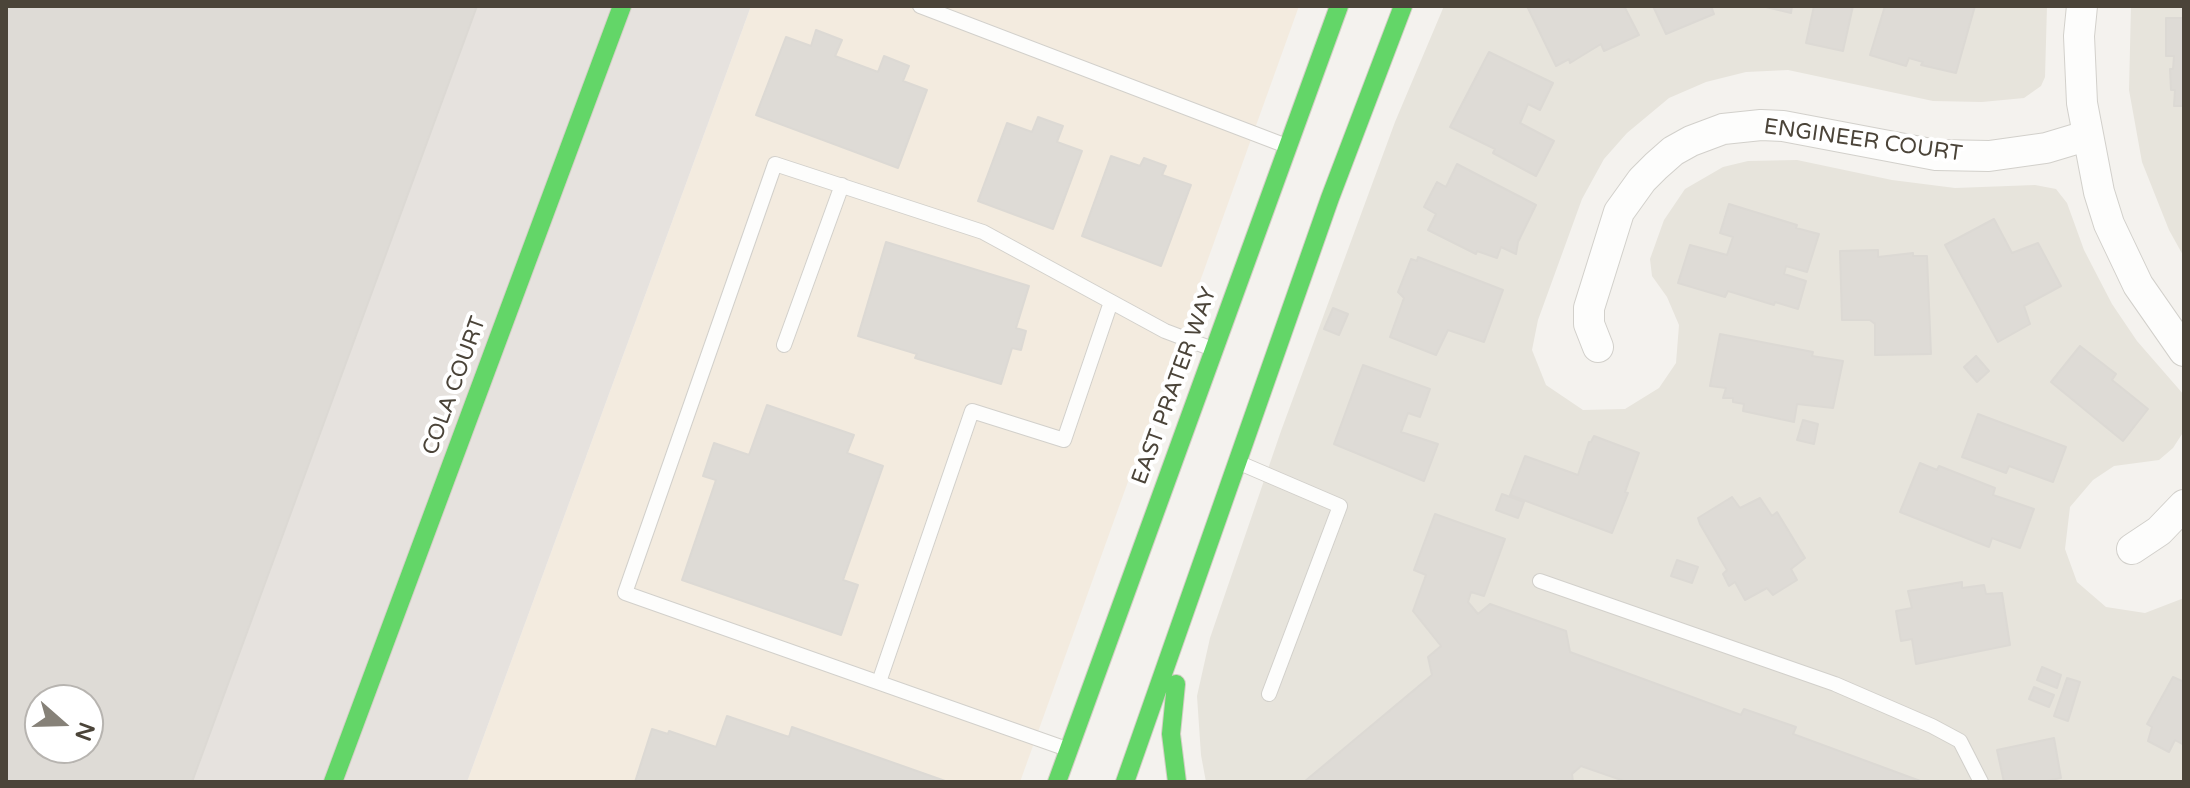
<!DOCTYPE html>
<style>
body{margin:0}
#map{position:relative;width:2190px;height:788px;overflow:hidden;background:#f4f2ee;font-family:"Varela Round",sans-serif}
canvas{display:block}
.frame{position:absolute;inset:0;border:8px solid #4b4439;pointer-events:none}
.north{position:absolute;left:24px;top:684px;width:80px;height:80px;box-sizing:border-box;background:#fff;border:2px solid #b7b4b0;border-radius:50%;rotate:110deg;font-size:22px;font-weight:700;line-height:32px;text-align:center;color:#4b4439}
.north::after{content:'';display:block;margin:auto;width:28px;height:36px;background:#868178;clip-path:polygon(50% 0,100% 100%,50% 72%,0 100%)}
</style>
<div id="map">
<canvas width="2190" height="788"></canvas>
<div class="frame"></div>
<div class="north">N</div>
</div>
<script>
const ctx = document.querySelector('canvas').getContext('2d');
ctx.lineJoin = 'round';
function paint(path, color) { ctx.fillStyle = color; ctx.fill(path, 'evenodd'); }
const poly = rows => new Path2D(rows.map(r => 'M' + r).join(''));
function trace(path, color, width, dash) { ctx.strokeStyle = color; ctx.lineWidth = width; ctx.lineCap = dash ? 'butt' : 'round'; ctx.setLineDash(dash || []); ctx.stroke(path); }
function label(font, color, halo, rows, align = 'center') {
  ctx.font = font + ' "Varela Round",sans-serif'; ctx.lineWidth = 8; ctx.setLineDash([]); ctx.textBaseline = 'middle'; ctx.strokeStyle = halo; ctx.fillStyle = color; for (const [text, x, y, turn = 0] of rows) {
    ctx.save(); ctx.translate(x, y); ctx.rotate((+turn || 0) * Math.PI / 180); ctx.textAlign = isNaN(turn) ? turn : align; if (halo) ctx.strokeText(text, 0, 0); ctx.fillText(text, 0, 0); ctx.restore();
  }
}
paint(poly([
 [1444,6,2047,6,2045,77,2041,86,2024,98,1982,102,1933,101,1788,70,1746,72,1706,82,1669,98,1627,133,1604,159,1582,199,1538,320,1532,350,1546,385,1583,410,1625,409,1659,388,1676,363,1679,325,1667,297,1652,276,1650,259,1664,220,1685,189,1723,167,1748,161,1797,160,1892,180,1955,188,2035,185,2056,189,2067,203,2084,250,2112,304,2137,341,2184,395,2184,431,2173,448,2159,460,2114,466,2093,480,2070,507,2065,549,2077,582,2106,607,2145,613,2184,598,2184,782,1206,782,1201,755,1197,696,1210,638,1281,431,1395,122],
 [2131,6,2184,6,2184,257,2169,230,2142,162,2129,90]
]), '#e7e4dc');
paint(poly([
 [751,6,1299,6,1020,782,467,782]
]), '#f3ebdf');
paint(poly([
 [6,6,751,6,467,782,6,782],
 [40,700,88,700,88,748,40,748]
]), '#e6e2de');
const building = poly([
 [6,6,477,6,192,782,6,782,6,6],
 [40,700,88,700,88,748,40,748,40,700],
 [1527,6,1624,6,1639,35,1604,51,1601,44,1570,63,1569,59,1556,66,1527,6],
 [1653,6,1711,6,1714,14,1666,34,1653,6],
 [1762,6,1792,6,1791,13,1762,6],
 [1814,6,1853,6,1843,51,1806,43,1814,6],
 [1885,6,1975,6,1956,73,1921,65,1923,62,1909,58,1906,66,1870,55,1885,6],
 [2166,18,2184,18,2184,106,2174,106,2175,90,2171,90,2170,69,2173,69,2174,56,2166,56,2166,18],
 [816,30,842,40,835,56,878,72,884,56,909,66,903,81,927,90,898,168,756,115,786,37,811,46,816,30],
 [1489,52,1553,83,1540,110,1528,104,1520,123,1554,141,1536,176,1493,153,1495,149,1450,127,1489,52],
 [1038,117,1063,126,1057,142,1082,151,1053,229,978,201,1007,123,1032,132,1038,117],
 [1111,156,1140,166,1144,158,1166,166,1162,175,1191,185,1161,266,1082,236,1111,156],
 [1457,164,1536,205,1518,242,1516,254,1501,247,1497,258,1477,251,1476,254,1428,230,1436,214,1424,207,1437,182,1446,187,1457,164],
 [1729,204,1797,225,1796,228,1819,234,1807,272,1786,266,1784,274,1806,281,1798,309,1775,302,1774,305,1728,291,1725,297,1678,283,1690,245,1727,255,1733,237,1720,233,1729,204],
 [1994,219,2012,253,2038,243,2061,286,2024,306,2030,324,1998,342,1945,245,1994,219],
 [886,242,1029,286,1016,328,1026,331,1021,350,1012,348,1001,384,915,358,917,354,858,336,886,242],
 [1878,250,1878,257,1913,253,1913,256,1927,256,1931,354,1875,355,1875,324,1870,320,1842,320,1840,251,1878,250],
 [1418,257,1503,290,1484,342,1448,330,1436,355,1390,337,1404,298,1398,292,1411,259,1417,261,1418,257],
 [1333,308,1348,314,1339,335,1324,329,1333,308],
 [1720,334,1813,352,1812,356,1843,361,1833,408,1797,404,1794,422,1743,411,1744,404,1733,402,1733,398,1723,398,1726,388,1710,386,1720,334],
 [2080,346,2116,374,2112,380,2148,409,2123,441,2051,382,2080,346],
 [1976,356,1989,371,1977,382,1964,367,1976,356],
 [1363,365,1430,389,1420,417,1408,413,1401,432,1438,444,1424,481,1334,444,1363,365],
 [767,405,854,435,847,453,883,466,843,580,858,585,841,635,682,580,716,480,703,476,714,443,749,455,767,405],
 [1978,414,2066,447,2053,482,2009,466,2006,473,1962,457,1978,414],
 [1803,420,1818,424,1814,444,1797,440,1803,420],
 [1594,436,1639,453,1625,492,1628,493,1612,533,1510,495,1525,456,1578,475,1589,442,1591,442,1594,436],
 [1920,463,1937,470,1939,466,1995,488,1993,495,2034,509,2020,548,1992,538,1989,547,1900,512,1920,463],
 [1502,494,1524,502,1518,518,1496,510,1502,494],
 [1732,497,1740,508,1760,498,1772,516,1777,512,1805,558,1791,569,1797,580,1773,595,1767,588,1745,600,1735,582,1729,586,1723,574,1727,570,1700,524,1698,518,1732,497],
 [1435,514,1505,539,1484,596,1471,592,1468,602,1478,614,1490,604,1566,631,1570,652,1741,715,1744,709,1796,727,1793,734,1923,782,1627,782,1581,766,1572,774,1573,782,1304,782,1432,675,1428,657,1441,646,1413,611,1426,575,1414,570,1435,514],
 [1677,560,1698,567,1692,583,1671,576,1677,560],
 [1962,582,1962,588,1984,585,1986,594,2002,593,2010,645,1916,664,1912,639,1901,641,1896,611,1912,608,1908,591,1962,582],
 [2042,667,2061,675,2057,688,2037,680,2042,667],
 [2173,677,2184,682,2184,745,2175,740,2169,752,2148,741,2152,727,2147,724,2173,677],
 [2067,678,2080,682,2068,721,2054,716,2067,678],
 [2034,687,2054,695,2049,707,2029,699,2034,687],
 [727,716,789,737,792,727,948,782,635,782,652,729,668,734,669,731,716,747,727,716],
 [2054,738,2061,778,2042,782,2004,782,1997,750,2054,738]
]);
paint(building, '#dedbd6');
trace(building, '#dcd9d4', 2);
const lane = poly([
 [920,6,1284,145],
 [784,345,842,185],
 [1242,464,1340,506,1269,694],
 [1540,581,1835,684,1932,726,1960,741,1981,782],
 [879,682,972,411,1064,440,1111,302],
 [1064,748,625,593,775,164,983,232,1165,331,1210,348]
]);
const street = poly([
 [2082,6,2079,36,2082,103,2099,192,2109,224,2138,285,2184,351],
 [1598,347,1589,324,1589,308,1619,212,1642,180,1656,166,1673,151,1691,141,1723,129,1761,125,1783,126,1936,155,1989,156,2046,148,2086,136],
 [2132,549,2159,531,2184,505]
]);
const fast = poly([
 [1176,684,1171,734,1177,782],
 [333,782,622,6],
 [1057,782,1339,6],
 [1125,782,1330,198,1403,6]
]);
trace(lane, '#d2d0cb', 16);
trace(street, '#d2d0cb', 32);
trace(fast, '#d3cfc5', 20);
trace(lane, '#fdfdfc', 14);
trace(street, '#fdfdfc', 30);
trace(fast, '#63d668', 18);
label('22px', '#4b4439', '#fff', [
 ["ENGINEER COURT",1863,141,8],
 ["COLA COURT",455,386,-70],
 ["EAST PRATER WAY",1175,386,-70]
]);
</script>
